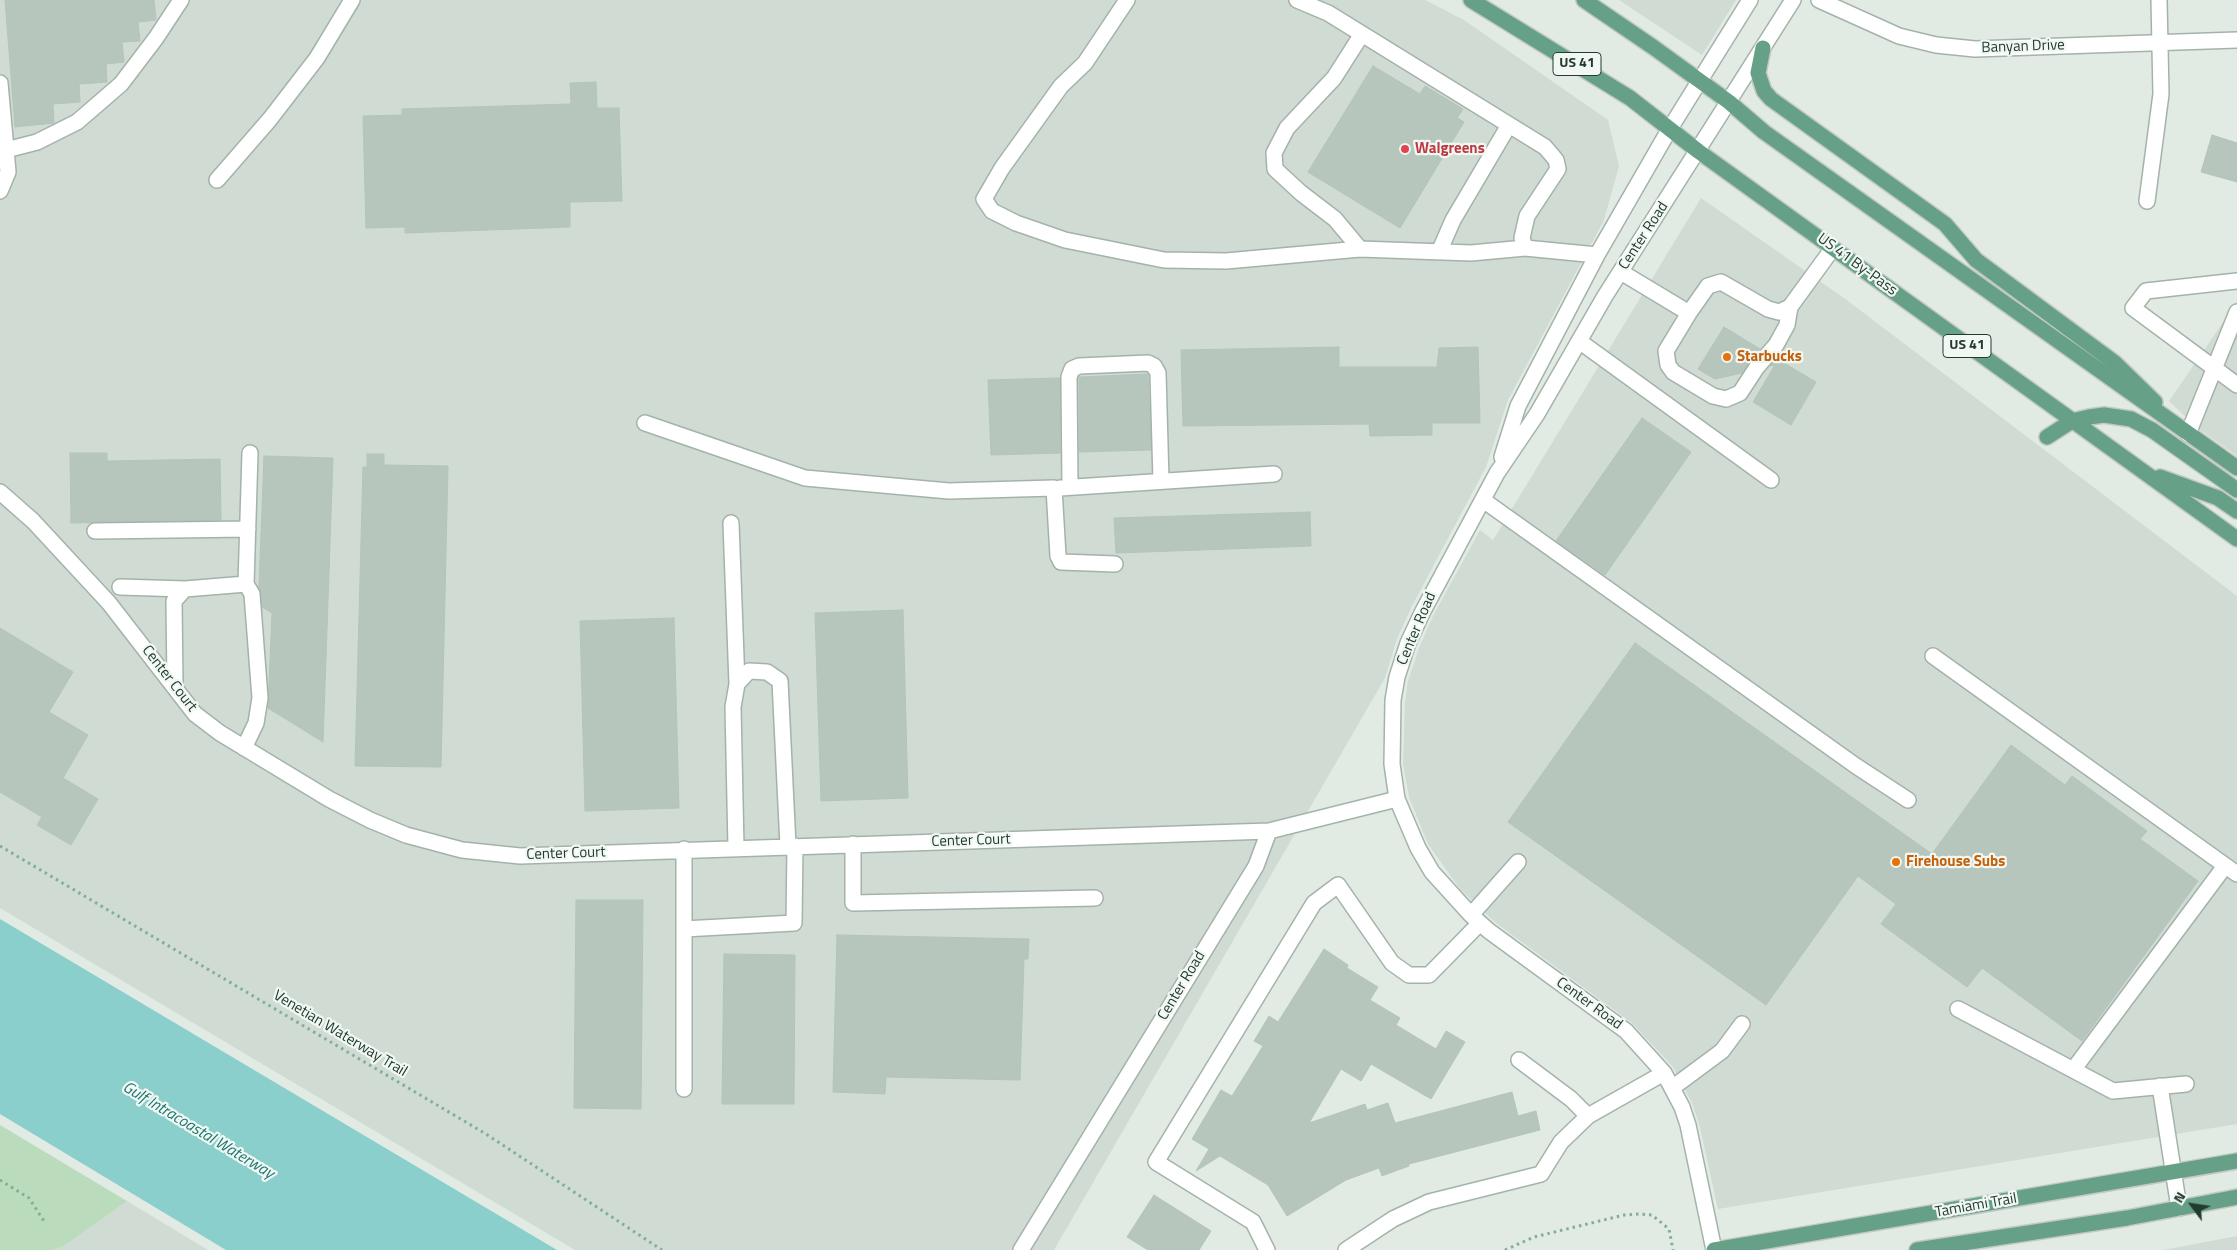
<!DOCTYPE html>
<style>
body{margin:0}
#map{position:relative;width:2237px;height:1250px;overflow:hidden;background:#e1ebe4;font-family:"Titillium Web",sans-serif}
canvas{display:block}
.north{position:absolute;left:2167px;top:1180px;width:50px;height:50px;-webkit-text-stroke:4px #f1f8f3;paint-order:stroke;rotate:301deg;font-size:14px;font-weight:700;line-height:20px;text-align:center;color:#223b2f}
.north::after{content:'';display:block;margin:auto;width:18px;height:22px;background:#223b2f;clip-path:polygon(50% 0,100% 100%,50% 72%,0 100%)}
</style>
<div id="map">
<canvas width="2237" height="1250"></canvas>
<div class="north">N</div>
</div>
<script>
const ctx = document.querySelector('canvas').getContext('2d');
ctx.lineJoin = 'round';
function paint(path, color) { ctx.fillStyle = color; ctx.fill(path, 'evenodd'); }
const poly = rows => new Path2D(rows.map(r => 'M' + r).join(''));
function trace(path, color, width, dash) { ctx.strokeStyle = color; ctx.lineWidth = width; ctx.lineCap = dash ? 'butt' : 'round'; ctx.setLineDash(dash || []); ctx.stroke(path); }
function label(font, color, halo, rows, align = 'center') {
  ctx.font = font + ' "Titillium Web",sans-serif'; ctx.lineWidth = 4.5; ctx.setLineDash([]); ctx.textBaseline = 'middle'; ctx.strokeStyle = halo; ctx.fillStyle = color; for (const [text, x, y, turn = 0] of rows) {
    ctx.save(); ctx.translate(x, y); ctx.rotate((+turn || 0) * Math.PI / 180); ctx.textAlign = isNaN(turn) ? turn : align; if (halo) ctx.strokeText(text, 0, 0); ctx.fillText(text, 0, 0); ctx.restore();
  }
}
paint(poly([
 [0,0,1425,0,1464,20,1608,120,1619,166,1604,220,1508,400,1486,467,1412,606,1397,639,1385,678,1054,1250,575,1250,0,908],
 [1619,0,1736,0,1702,55],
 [1701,198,1844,298,2237,596,2237,1124,1718,1209,1699,1123,1692,1103,1673,1067,1632,1023,1496,923,1460,889,1428,844,1409,797,1403,764,1405,702,1408,681,1419,648,1433,616,1480,530,1493,540],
 [2237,302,2237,456,2195,426,2169,401],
 [127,1201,208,1250,52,1250,64,1246],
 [2237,1236,2237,1250,2163,1250]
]), '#cfdbd3');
paint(poly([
 [0,1125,127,1201,64,1246,52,1250,0,1250]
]), '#badcbc');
paint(poly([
 [0,919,557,1250,226,1250,0,1114]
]), '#8acfcc');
const building = poly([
 [5,0,154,0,156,20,138,22,140,41,122,42,124,62,106,64,107,82,79,84,80,102,53,104,54,123,15,127,5,0],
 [1373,66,1420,94,1425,86,1463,109,1457,118,1464,122,1400,228,1308,172,1373,66],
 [596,82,597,108,619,108,622,201,570,202,570,227,405,233,405,227,366,228,363,116,402,115,402,109,571,104,570,83,596,82],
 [2212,135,2237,143,2237,182,2201,172,2212,135],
 [1724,327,1760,349,1742,373,1715,379,1698,369,1724,327],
 [1339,347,1339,367,1437,367,1439,348,1478,347,1480,423,1432,423,1432,435,1370,436,1369,424,1183,426,1181,350,1339,347],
 [1777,359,1816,382,1791,425,1753,402,1775,365,1770,366,1777,359],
 [1148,374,1151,450,1079,452,1079,377,1148,374],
 [1056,378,1060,378,1060,453,991,455,988,380,1056,378],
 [1642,418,1691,452,1605,575,1556,541,1642,418],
 [70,453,107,453,107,461,220,459,221,520,71,523,70,453],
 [367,454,384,454,384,465,448,466,441,767,355,766,363,467,367,467,367,454],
 [264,456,333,458,323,742,268,708,272,613,262,607,259,587,264,456],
 [1310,512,1311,546,1116,553,1114,518,1310,512],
 [903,610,908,798,821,801,815,613,903,610],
 [674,618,679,808,585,811,580,621,674,618],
 [0,628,73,672,49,712,88,735,63,778,98,799,71,845,37,825,42,817,0,792,0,628],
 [1635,643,1932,854,2011,745,2065,785,2072,776,2147,831,2140,839,2198,881,2082,1041,1982,968,1967,987,1881,924,1896,904,1858,876,1766,1005,1508,822,1635,643],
 [576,900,643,900,641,1109,574,1108,576,900],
 [837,935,1029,939,1028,959,1024,959,1020,1080,886,1077,885,1094,833,1092,837,935],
 [1324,949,1348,965,1347,968,1378,987,1370,1000,1400,1018,1396,1025,1436,1049,1446,1031,1465,1042,1431,1099,1371,1064,1361,1081,1341,1069,1309,1123,1365,1104,1367,1110,1388,1103,1395,1123,1512,1092,1518,1116,1536,1111,1540,1130,1409,1164,1409,1166,1382,1176,1379,1168,1346,1180,1287,1216,1268,1185,1220,1156,1196,1171,1209,1149,1192,1139,1221,1090,1232,1096,1263,1046,1254,1041,1269,1016,1278,1022,1324,949],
 [724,954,795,955,794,1104,722,1104,724,954],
 [1154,1195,1211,1231,1199,1250,1148,1250,1127,1237,1154,1195]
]);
paint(building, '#b6c6bd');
trace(building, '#b3c5ba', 1);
const minor = poly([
 [1127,0,1085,63,1061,86,1002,168,984,199,992,211,1016,223,1065,240,1164,260,1226,261,1360,249,1471,253,1525,248,1597,255],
 [1297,0,1328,13,1545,147,1556,160,1558,169,1527,216,1522,238,1525,248],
 [1819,0,1899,36,1936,45,1975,49,2237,40],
 [0,83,8,172,0,191],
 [6,150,37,142,77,122,121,84,156,38,181,0],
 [217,180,270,119,317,58,352,0],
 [2147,201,2161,94,2159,0],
 [1360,249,1335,219,1301,193,1275,169,1274,153,1287,128,1334,78,1362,34],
 [1439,252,1453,220,1509,125],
 [1621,272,1689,313,1708,286,1721,282,1768,309,1779,312,1790,307,1833,248],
 [2237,281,2146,291,2133,308,2237,385],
 [1689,313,1666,351,1668,365,1673,372,1713,396,1726,399,1740,393,1757,367,1776,345,1787,325,1790,307],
 [1579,341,1771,480],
 [645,423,805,478,949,491,1054,488,1058,556,1061,562,1115,564],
 [2188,434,2237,312],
 [1502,457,1518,406,1597,255,1669,130,1750,0],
 [1070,487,1069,377,1072,369,1079,366,1148,363,1154,366,1158,373,1161,481],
 [1060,488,1274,474],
 [0,492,33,521,109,603,195,714,220,733,329,799,370,820,406,835,462,850,520,856,1269,831,1397,799],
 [1483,500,1856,766,1908,800],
 [731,523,737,684],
 [95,531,248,529],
 [246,584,250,453],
 [120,587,185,589],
 [1933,656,2237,874],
 [175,685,174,601,185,589,246,584,252,594,260,698,256,723,244,748],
 [853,844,853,903,1095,898],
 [736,848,733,707,737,684,749,671,767,672,780,681,788,846],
 [1471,915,1518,862],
 [684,929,794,923,795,846],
 [1958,1009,2113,1091,2186,1084],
 [1519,1060,1571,1099,1588,1116],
 [2073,1070,2225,866],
 [2160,1086,2179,1208],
 [1672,1088,1722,1051,1742,1024],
 [684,1089,684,849],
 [1021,1250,1256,866,1269,831],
 [1267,1250,1253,1222,1156,1162,1314,903,1338,885,1392,963,1409,975,1429,975,1480,923],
 [1346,1250,1393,1219,1429,1202,1541,1174,1561,1142,1588,1116,1664,1073],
 [1714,1250,1688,1125,1682,1107,1664,1073,1626,1031,1489,931,1471,915,1432,872,1418,848,1397,799,1392,764,1393,700,1397,677,1408,643,1423,611,1497,473,1537,414,1605,296,1793,0]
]);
const major = poly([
 [1471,0,1630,98,1698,151,2237,539],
 [1584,0,1653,47,1729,102,1764,132,2237,468],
 [1763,48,1758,73,1764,91,1771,99,1945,224,1976,260,2115,363,2155,402],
 [2047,437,2072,421,2089,417,2104,415,2131,419,2152,430,2237,490],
 [2160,477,2218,498,2237,511],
 [1714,1250,2237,1161],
 [1917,1250,2127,1218,2237,1197]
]);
trace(minor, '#a4b3aa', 18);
trace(major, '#c1c8c5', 18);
trace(poly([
 [0,846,486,1134,662,1250],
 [0,1180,29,1198,44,1221],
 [1505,1250,1534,1237,1624,1215,1640,1214,1652,1215,1669,1229,1673,1250]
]), '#82ae97', 3, [2.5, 4]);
trace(minor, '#fff', 15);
trace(major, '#66a086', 15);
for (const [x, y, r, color] of [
 [1405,149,5,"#e0444e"],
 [1727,357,5,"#e8710a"],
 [1896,862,5,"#e8710a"]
]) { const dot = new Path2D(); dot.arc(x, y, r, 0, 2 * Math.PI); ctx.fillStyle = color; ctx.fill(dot); trace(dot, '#f1f8f3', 2); }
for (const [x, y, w] of [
 [1577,64,48],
 [1967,346,48]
]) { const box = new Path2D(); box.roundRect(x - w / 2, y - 11.5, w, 23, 4); ctx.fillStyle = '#f1f8f3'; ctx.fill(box); trace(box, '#223b2f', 1); }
label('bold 14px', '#223b2f', null, [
 ["US 41",1577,64],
 ["US 41",1967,346]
]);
label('15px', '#223b2f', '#f1f8f3', [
 ["Banyan Drive",2023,47,-2],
 ["Center Road",1644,236,-57],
 ["US 41 By-Pass",1857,265,36],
 ["Center Road",1417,629,-67],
 ["Center Court",169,679,52],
 ["Center Court",971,841,-2],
 ["Center Court",566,854,-2],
 ["Center Road",1182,986,-59],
 ["Center Road",1589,1004,36],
 ["Venetian Waterway Trail",340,1034,31],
 ["Tamiami Trail",1976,1206,-10]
]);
label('bold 15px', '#be3a42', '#f1f8f3', [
 ["Walgreens",1415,149]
], 'left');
label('bold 15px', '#c56008', '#f1f8f3', [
 ["Starbucks",1737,357],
 ["Firehouse Subs",1906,862]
], 'left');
label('italic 16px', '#1d7673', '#f1f8f3', [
 ["Gulf Intracoastal Waterway",198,1131,31]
]);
</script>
